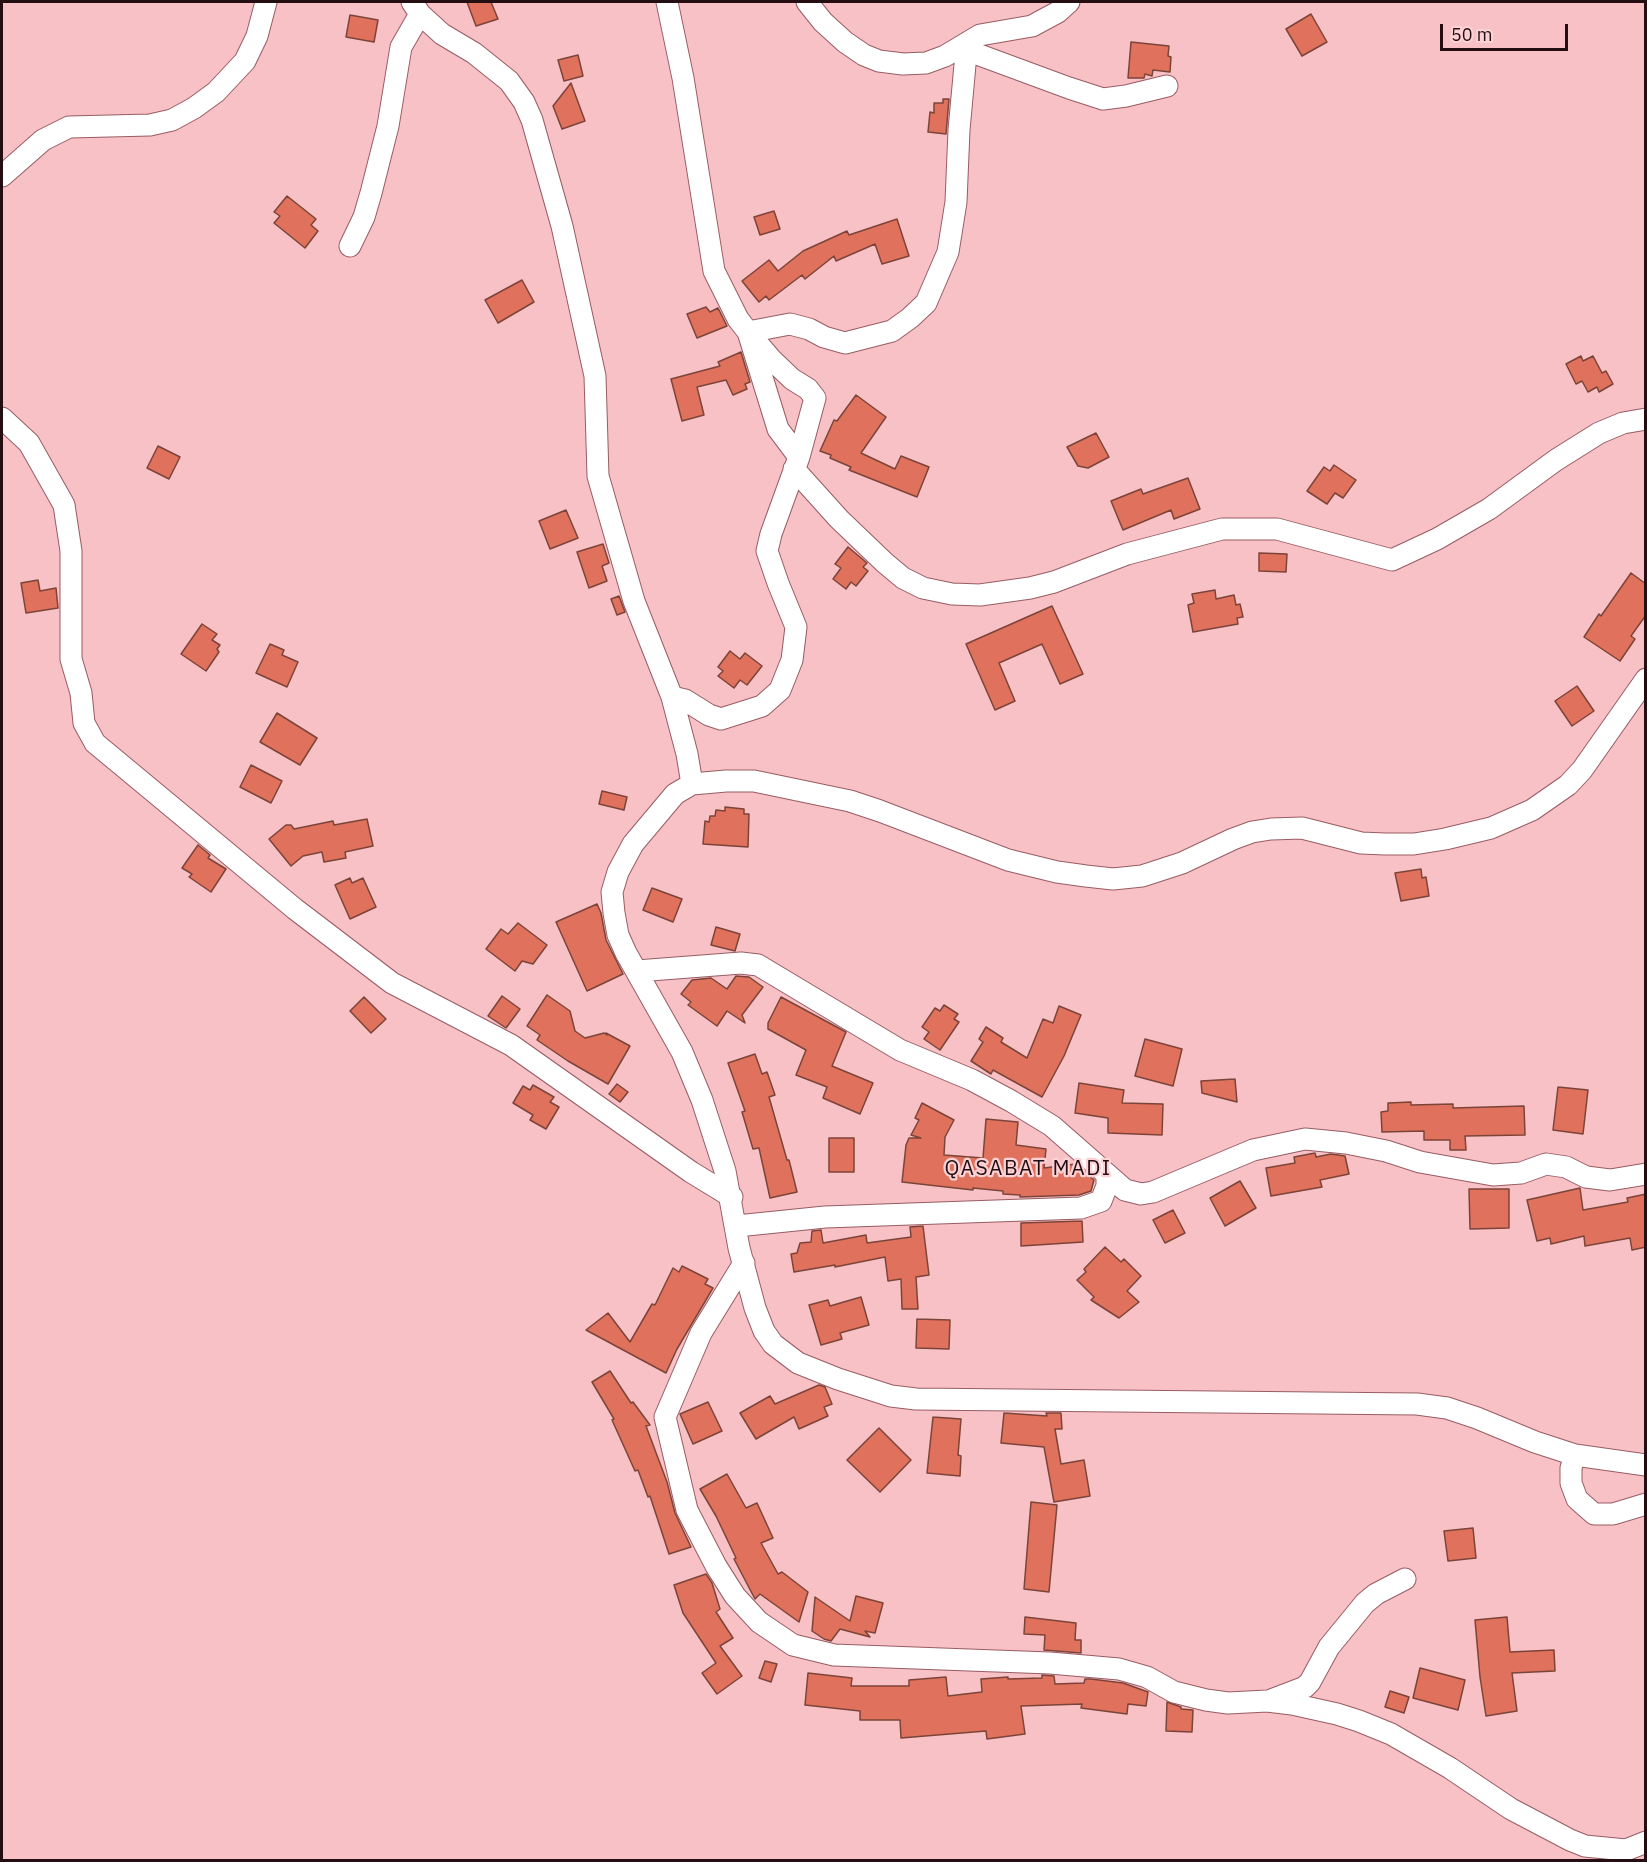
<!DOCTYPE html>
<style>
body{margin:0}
#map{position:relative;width:1647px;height:1862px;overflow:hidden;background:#f8c1c6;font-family:"IBM Plex Sans",sans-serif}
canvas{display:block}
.frame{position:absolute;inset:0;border:3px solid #250e11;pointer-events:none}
.scale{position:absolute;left:1440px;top:24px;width:128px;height:27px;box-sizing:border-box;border:3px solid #250e11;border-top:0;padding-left:8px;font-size:18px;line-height:21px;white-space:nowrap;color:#250e11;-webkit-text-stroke:4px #fcd2d6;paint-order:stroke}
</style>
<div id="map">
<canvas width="1647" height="1862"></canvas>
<div class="frame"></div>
<div class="scale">50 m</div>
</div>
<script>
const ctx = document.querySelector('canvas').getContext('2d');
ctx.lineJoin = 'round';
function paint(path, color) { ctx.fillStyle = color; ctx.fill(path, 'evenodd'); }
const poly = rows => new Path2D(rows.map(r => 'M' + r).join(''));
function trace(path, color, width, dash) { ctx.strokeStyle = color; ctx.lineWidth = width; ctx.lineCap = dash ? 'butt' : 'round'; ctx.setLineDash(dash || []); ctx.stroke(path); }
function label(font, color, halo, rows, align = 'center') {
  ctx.font = font + ' "IBM Plex Sans",sans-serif'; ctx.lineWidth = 4.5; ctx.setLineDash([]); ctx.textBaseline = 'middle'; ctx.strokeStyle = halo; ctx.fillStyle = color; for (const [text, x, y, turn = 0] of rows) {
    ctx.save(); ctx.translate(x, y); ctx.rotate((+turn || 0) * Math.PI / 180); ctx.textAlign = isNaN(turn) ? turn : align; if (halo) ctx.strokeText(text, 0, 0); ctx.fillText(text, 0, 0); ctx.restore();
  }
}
const building = poly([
 [467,2,491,2,498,19,476,26,467,2],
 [1311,14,1327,42,1302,56,1286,29,1311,14],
 [350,15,378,20,374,42,346,37,350,15],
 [1131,42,1169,46,1168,56,1171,57,1170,72,1153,70,1152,76,1145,74,1144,78,1128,78,1131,42],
 [578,55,583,76,564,81,558,60,578,55],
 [571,83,585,121,562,129,553,106,571,83],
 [943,99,949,99,946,134,928,132,930,112,934,113,934,103,943,103,943,99],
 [287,196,316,219,311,225,318,231,305,248,274,223,280,216,274,212,287,196],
 [774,211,780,229,760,235,754,217,774,211],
 [897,219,909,256,882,264,875,244,836,261,834,256,805,279,802,275,769,300,766,296,759,302,742,281,769,260,778,271,803,251,847,231,849,235,897,219],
 [522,280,534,302,498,323,485,300,522,280],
 [706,307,710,312,718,308,727,326,697,338,687,314,706,307],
 [741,352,750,382,745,384,747,389,733,395,726,380,697,387,704,415,682,421,671,379,720,366,718,362,741,352],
 [1581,356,1583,361,1593,356,1602,373,1606,371,1613,384,1599,392,1597,387,1588,392,1582,381,1576,384,1566,364,1581,356],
 [856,395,886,417,861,453,895,469,901,456,929,467,917,497,849,470,851,467,830,458,831,455,820,451,834,420,837,421,856,395],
 [1096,433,1109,457,1088,468,1078,466,1067,447,1096,433],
 [158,446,180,457,169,479,147,468,158,446],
 [1334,465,1356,480,1343,498,1335,493,1327,504,1307,491,1324,467,1330,471,1334,465],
 [1188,478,1200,509,1174,519,1171,510,1123,530,1111,501,1141,489,1143,494,1188,478],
 [566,510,578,538,550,549,539,521,566,510],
 [603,544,609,563,602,566,607,581,589,588,577,552,603,544],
 [848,547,867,563,863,567,868,571,856,586,851,582,846,589,833,579,841,568,835,564,848,547],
 [1259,553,1287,554,1286,572,1259,571,1259,553],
 [1631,573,1646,584,1646,615,1631,636,1635,639,1620,661,1584,637,1599,614,1601,616,1631,573],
 [38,580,40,591,56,588,58,608,26,613,21,583,38,580],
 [1215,590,1216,599,1234,595,1236,605,1240,604,1243,617,1237,618,1238,624,1193,632,1188,605,1194,603,1192,594,1215,590],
 [619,596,625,612,617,615,611,599,619,596],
 [1052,606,1083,674,1060,684,1042,644,999,663,1015,701,995,710,966,644,1052,606],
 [202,624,217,634,212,640,220,645,217,649,219,652,206,671,181,654,202,624],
 [270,644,284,650,282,655,298,662,287,687,256,673,270,644],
 [730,651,740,659,745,653,762,666,747,685,740,680,734,688,718,676,723,671,718,667,730,651],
 [1577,686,1594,711,1572,726,1555,701,1577,686],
 [277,713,317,738,300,765,260,742,277,713],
 [251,765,282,781,271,803,240,787,251,765],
 [602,791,627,797,624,810,599,804,602,791],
 [725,807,744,809,744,814,749,814,748,847,703,844,705,821,709,822,710,816,715,816,716,810,725,811,725,807],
 [367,819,373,846,345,852,346,858,324,862,322,852,303,856,291,866,269,839,286,825,291,825,294,829,333,821,334,825,367,819],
 [198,845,210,855,208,858,226,869,211,892,189,877,192,874,182,868,198,845],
 [1421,869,1422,878,1426,877,1429,896,1401,901,1395,873,1421,869],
 [350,878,352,883,363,878,376,907,350,919,335,885,350,878],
 [652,888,682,899,673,922,643,910,652,888],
 [597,904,601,913,606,940,623,974,587,991,556,922,597,904],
 [518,923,547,945,533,964,522,961,515,971,486,949,501,929,508,934,518,923],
 [716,927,740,934,735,951,711,945,716,927],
 [736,976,749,977,763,987,742,1015,745,1023,727,1011,717,1026,688,1005,691,1002,681,994,692,980,711,978,727,989,736,976],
 [547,995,570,1011,575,1031,585,1038,604,1033,607,1035,606,1033,630,1046,608,1084,568,1061,537,1040,540,1035,527,1026,547,995],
 [502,996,520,1009,506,1028,488,1016,502,996],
 [364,997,386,1019,371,1033,350,1011,364,997],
 [781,997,846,1032,832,1066,873,1083,860,1114,823,1098,827,1087,796,1075,806,1050,768,1029,768,1023,781,997],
 [944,1005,958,1014,954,1019,959,1022,940,1050,924,1039,929,1032,922,1027,935,1008,940,1011,944,1005],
 [1059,1006,1081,1015,1064,1056,1042,1097,993,1070,991,1074,971,1061,983,1042,979,1039,986,1027,1003,1038,1001,1042,1027,1058,1043,1019,1053,1023,1059,1006],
 [1145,1039,1182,1049,1173,1086,1135,1076,1145,1039],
 [755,1054,762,1074,767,1072,775,1095,769,1097,787,1160,789,1160,797,1192,770,1198,759,1148,753,1149,742,1112,745,1111,728,1063,755,1054],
 [1235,1079,1237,1102,1202,1093,1201,1081,1235,1079],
 [1079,1083,1124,1090,1122,1103,1163,1104,1162,1135,1108,1133,1108,1118,1075,1113,1079,1083],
 [617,1084,628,1092,620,1102,609,1094,617,1084],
 [533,1085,554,1097,550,1102,559,1107,546,1129,530,1120,533,1115,513,1103,523,1086,530,1090,533,1085],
 [1558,1087,1588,1090,1583,1134,1553,1130,1558,1087],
 [1411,1102,1411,1105,1453,1104,1453,1108,1524,1106,1525,1135,1465,1136,1466,1150,1450,1150,1450,1140,1424,1140,1424,1131,1382,1132,1381,1112,1388,1111,1388,1103,1411,1102],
 [922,1103,954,1120,945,1137,944,1155,983,1158,986,1119,1018,1122,1016,1145,1046,1149,1044,1168,1076,1164,1094,1180,1091,1191,1079,1195,1020,1197,1020,1195,1003,1194,1003,1191,973,1188,973,1190,902,1182,906,1145,909,1138,921,1138,911,1135,919,1120,915,1118,922,1103],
 [829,1138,854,1138,854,1172,829,1172,829,1138],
 [1315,1153,1316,1157,1331,1154,1345,1156,1349,1174,1320,1180,1322,1187,1271,1196,1266,1168,1295,1163,1294,1157,1315,1153],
 [1240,1181,1256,1208,1225,1226,1210,1198,1240,1181],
 [1580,1188,1583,1210,1628,1202,1627,1198,1646,1194,1646,1247,1632,1250,1630,1238,1585,1246,1584,1236,1551,1244,1550,1238,1537,1241,1527,1200,1580,1188],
 [1469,1189,1509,1189,1509,1228,1470,1229,1469,1189],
 [1173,1210,1185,1233,1165,1243,1153,1220,1173,1210],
 [1082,1221,1083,1242,1021,1246,1021,1223,1082,1221],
 [923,1226,929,1275,916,1277,918,1309,902,1309,901,1279,888,1281,885,1257,835,1267,835,1265,794,1272,791,1254,797,1253,800,1243,811,1242,812,1231,821,1230,823,1243,866,1235,867,1243,911,1237,910,1227,923,1226],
 [1105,1247,1121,1262,1124,1259,1141,1276,1127,1291,1139,1302,1119,1318,1091,1300,1094,1297,1077,1280,1086,1272,1084,1269,1105,1247],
 [682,1266,708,1279,705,1284,713,1288,677,1349,666,1373,586,1330,608,1313,630,1342,652,1304,655,1305,673,1268,679,1272,682,1266],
 [861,1297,869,1325,840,1333,842,1339,821,1345,809,1305,828,1300,830,1306,861,1297],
 [917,1319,950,1320,949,1349,916,1348,917,1319],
 [610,1371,631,1403,633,1402,650,1425,646,1426,667,1482,675,1513,691,1547,669,1554,650,1496,648,1497,638,1470,635,1471,612,1420,614,1419,592,1382,610,1371],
 [819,1385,825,1387,832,1404,824,1407,828,1416,799,1429,794,1417,756,1439,740,1413,770,1396,775,1404,819,1385],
 [708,1402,722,1431,693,1444,680,1414,708,1402],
 [1004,1413,1047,1416,1046,1413,1061,1413,1062,1429,1055,1429,1061,1464,1084,1460,1090,1496,1054,1502,1044,1447,1001,1443,1004,1413],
 [933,1417,961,1419,958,1455,961,1456,960,1476,927,1473,933,1417],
 [879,1428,911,1460,880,1492,847,1460,879,1428],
 [727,1474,746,1508,757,1503,773,1538,761,1543,778,1574,782,1572,808,1592,799,1622,760,1594,755,1599,734,1559,736,1558,716,1516,700,1489,727,1474],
 [1031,1502,1057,1505,1049,1592,1024,1589,1031,1502],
 [1473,1528,1476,1558,1448,1561,1444,1531,1473,1528],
 [706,1574,712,1583,720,1609,716,1612,733,1638,720,1646,742,1676,717,1694,702,1673,716,1663,683,1613,674,1585,706,1574],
 [856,1596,883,1603,875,1633,865,1631,870,1637,840,1629,831,1641,824,1639,812,1631,815,1597,850,1621,856,1596],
 [1025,1617,1076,1623,1075,1640,1081,1640,1081,1653,1044,1650,1045,1635,1024,1634,1025,1617],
 [1507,1617,1510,1652,1554,1650,1555,1671,1512,1673,1517,1711,1486,1716,1480,1677,1475,1620,1507,1617],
 [765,1661,777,1664,771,1682,759,1678,765,1661],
 [1420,1668,1465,1680,1458,1710,1413,1698,1420,1668],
 [808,1673,852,1678,851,1686,909,1686,909,1680,946,1677,948,1696,982,1692,981,1679,1008,1677,1008,1679,1042,1678,1042,1675,1054,1676,1055,1684,1084,1683,1085,1679,1091,1679,1123,1683,1148,1692,1146,1706,1128,1704,1127,1714,1081,1708,1082,1704,1021,1706,1025,1734,987,1739,986,1731,901,1738,900,1720,860,1720,860,1711,805,1705,808,1673],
 [1390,1691,1409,1697,1404,1713,1385,1707,1390,1691],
 [1167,1702,1181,1707,1181,1709,1193,1710,1192,1732,1166,1731,1167,1702]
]);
paint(building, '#e0715c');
trace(building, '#7c4439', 1.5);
const minor = poly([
 [412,2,420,14,442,34,474,53,509,81,524,102,532,120,562,226,595,376,598,476,634,601,672,697,687,754,692,784],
 [667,2,683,78,714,271,738,319,748,332,778,429,799,457,771,534,767,551,778,583,796,627,792,660,780,690,762,706,721,719,709,715,685,700,672,697],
 [807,2,823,22,845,42,864,55,879,61,903,64,926,63,945,56,980,35,1032,26,1058,12,1069,2],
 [966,50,1069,88,1103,99,1126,96,1167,86],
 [2,176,43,140,69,127,150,125,172,120,194,108,216,92,245,61,257,36,266,2],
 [350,246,364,217,371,193,388,126,401,47,420,14],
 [2,418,29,443,64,505,71,551,71,659,81,693,84,723,95,743,295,909,392,983,511,1045,691,1172,732,1197],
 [799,457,815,398,808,389,792,379,771,359,748,332,790,324,809,329,824,337,845,343,892,331,910,318,926,303,948,252,956,202,959,130,967,43],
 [794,469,839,519,885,563,903,578,923,588,952,594,980,595,1030,588,1054,582,1127,554,1222,529,1277,529,1392,560,1437,539,1489,509,1556,460,1599,433,1623,423,1646,419],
 [1646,679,1582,770,1568,785,1532,810,1491,828,1445,839,1414,844,1385,844,1361,843,1302,828,1271,829,1252,832,1233,839,1182,863,1142,876,1113,879,1086,876,1057,872,1008,860,880,811,850,801,754,781,726,781,692,784,675,794,633,844,618,872,612,892,614,913,618,935,626,953,682,1052,702,1100,725,1171,739,1248,755,1308,764,1331,773,1344,798,1363,838,1379,891,1396,916,1399,1417,1404,1447,1408,1477,1418,1535,1442,1575,1455,1646,1465],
 [637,971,741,963,758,965,900,1050,972,1080,1011,1101,1052,1126,1125,1190,1141,1194,1153,1192,1253,1150,1305,1139,1346,1143,1386,1151,1420,1162,1493,1175,1521,1173,1546,1164,1566,1167,1586,1177,1610,1180,1646,1174],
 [737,1226,825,1217,1081,1208,1101,1201,1107,1186,1107,1175],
 [744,1263,701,1333,665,1417,687,1510,716,1566,735,1596,759,1622,793,1645,834,1655,1050,1663,1119,1669,1147,1677,1174,1692,1206,1700,1228,1703,1267,1701,1292,1704,1337,1714,1359,1721,1391,1734,1450,1768,1511,1809,1570,1840,1585,1846,1626,1850,1646,1842],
 [1575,1455,1571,1468,1571,1483,1577,1499,1594,1514,1613,1514,1646,1504],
 [1271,1700,1305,1687,1310,1682,1329,1647,1365,1603,1376,1594,1405,1579]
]);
trace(minor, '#985c63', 23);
trace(minor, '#fff', 21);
ctx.letterSpacing = '1.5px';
label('21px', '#250e11', '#fcd2d6', [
 ["QASABAT MADI",1028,1169]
]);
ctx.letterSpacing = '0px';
</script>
